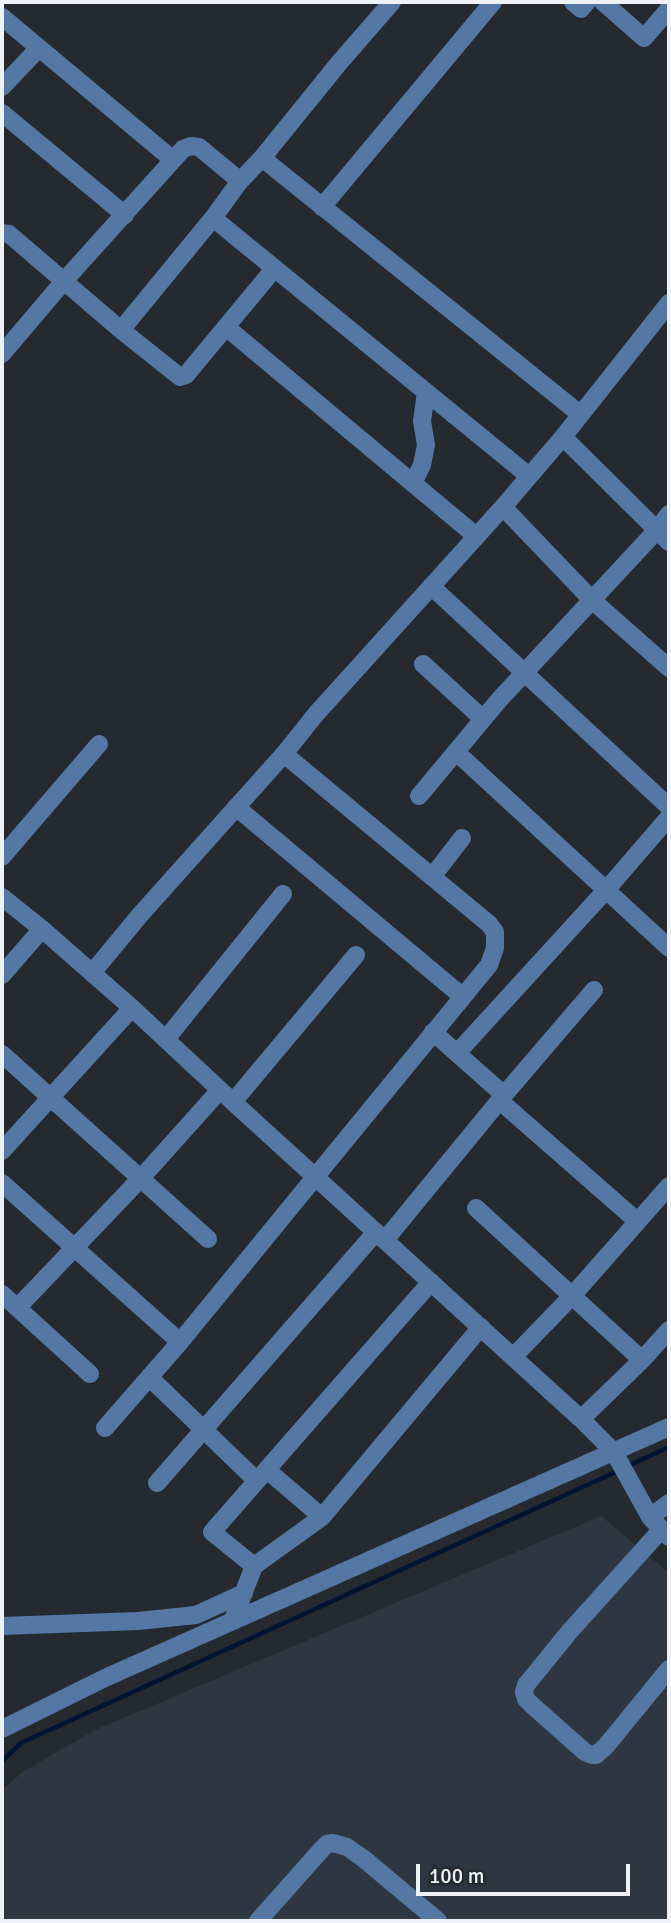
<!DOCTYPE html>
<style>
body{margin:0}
#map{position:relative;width:671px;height:1923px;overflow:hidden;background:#252a31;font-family:Signika,sans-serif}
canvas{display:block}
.frame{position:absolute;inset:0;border:4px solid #eef1f5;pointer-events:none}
.scale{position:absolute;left:416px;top:1864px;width:214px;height:32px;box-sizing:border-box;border:4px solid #eef1f5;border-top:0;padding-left:9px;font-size:21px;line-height:24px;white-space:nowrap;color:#eef1f5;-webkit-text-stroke:5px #252a31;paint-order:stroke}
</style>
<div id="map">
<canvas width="671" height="1923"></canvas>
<div class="frame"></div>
<div class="scale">100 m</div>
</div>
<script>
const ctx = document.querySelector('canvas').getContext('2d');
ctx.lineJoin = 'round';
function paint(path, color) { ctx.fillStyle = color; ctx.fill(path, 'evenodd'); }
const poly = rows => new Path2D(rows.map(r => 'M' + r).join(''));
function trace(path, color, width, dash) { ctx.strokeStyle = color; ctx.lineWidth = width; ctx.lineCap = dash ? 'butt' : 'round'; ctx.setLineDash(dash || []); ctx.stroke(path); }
paint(poly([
 [601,1516,669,1573,669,1921,2,1921,2,1790,24,1771,95,1730]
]), '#2d3641');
trace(poly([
 [628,1466,669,1447],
 [2,1761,21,1743,620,1470]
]), '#001432', 4.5);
trace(poly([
 [573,2,581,9,587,2],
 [603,2,644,38,669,9],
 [2,17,172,159],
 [2,87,39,48],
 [2,113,125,215],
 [262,158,580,414],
 [322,207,493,2],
 [213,218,529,476],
 [2,233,9,234,121,330,180,377,186,375,274,269],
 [226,327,476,536],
 [121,330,213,218,240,181,262,158,339,63,392,2],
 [2,354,64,281,183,149,191,146,199,147,240,181],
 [563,437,669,542],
 [413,483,422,465,426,445,422,421,426,392],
 [503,507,592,600,669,668],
 [431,586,669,807],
 [423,664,483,719],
 [456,752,669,948],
 [419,796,499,700,657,530,669,514],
 [236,807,463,997],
 [2,857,99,744],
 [432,877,462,838],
 [2,897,42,929,132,1008,233,1102,581,1419,614,1452,650,1517,669,1537],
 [92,973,140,915,284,754,316,714,503,507,563,437,669,303],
 [2,975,42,929],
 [433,1032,504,1095],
 [166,1039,283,894],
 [458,1052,607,889,669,817],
 [2,1054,208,1239],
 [500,1101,637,1221],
 [233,1102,356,955],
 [2,1151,132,1008],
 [2,1183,180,1342],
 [476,1208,642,1360],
 [385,1240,504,1095,594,990],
 [2,1294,90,1374],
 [17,1308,142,1177,220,1090],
 [513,1357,572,1296,669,1186],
 [149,1377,257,1481],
 [581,1419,642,1360,669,1330],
 [105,1428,180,1342,489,965,495,948,495,932,489,924,284,754],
 [267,1470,322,1517],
 [157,1483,376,1232],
 [650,1517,669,1503],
 [661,1530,570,1631,526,1685,524,1692,526,1699,533,1706,585,1752,592,1755,596,1755,606,1746,669,1669],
 [254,1566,212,1532,431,1282],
 [233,1620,254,1566,322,1517,481,1327],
 [2,1626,138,1621,196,1615,244,1593],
 [2,1729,107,1677,669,1427],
 [258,1921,322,1849,327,1844,333,1843,347,1847,364,1859,438,1921]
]), '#5478a3', 18);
</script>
